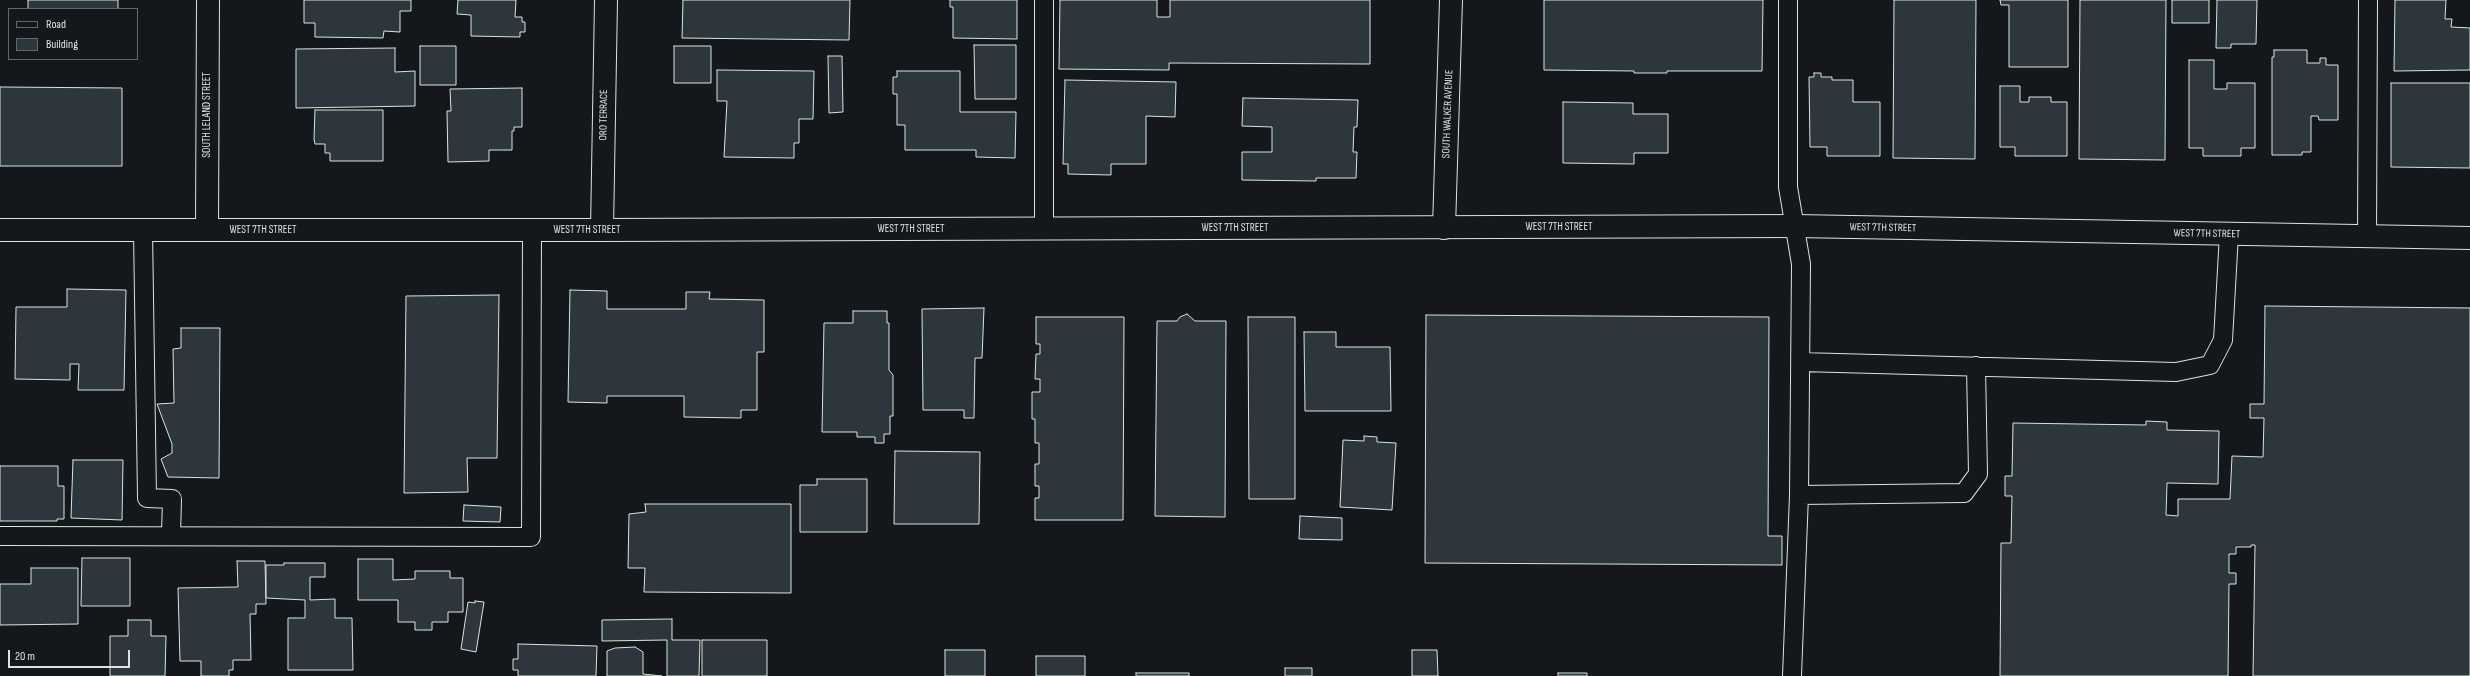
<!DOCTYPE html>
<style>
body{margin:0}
#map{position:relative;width:2470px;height:676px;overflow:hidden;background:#14181c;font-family:"Sofia Sans Condensed",sans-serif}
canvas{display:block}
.legend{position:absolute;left:8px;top:8px;width:130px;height:52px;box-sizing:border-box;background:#14181c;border:1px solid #626a69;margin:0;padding:5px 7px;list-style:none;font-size:12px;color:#d8e6dc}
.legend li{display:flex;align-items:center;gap:8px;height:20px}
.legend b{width:20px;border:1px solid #626a69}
.scale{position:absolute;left:8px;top:650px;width:122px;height:18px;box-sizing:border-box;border:2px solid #d8e6dc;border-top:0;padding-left:5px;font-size:12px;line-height:14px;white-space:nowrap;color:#d8e6dc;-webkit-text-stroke:3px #14181c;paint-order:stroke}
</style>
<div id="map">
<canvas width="2470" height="676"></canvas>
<ul class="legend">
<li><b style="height:5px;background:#14181c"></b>Road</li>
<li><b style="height:11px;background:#2c363c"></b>Building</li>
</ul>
<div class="scale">20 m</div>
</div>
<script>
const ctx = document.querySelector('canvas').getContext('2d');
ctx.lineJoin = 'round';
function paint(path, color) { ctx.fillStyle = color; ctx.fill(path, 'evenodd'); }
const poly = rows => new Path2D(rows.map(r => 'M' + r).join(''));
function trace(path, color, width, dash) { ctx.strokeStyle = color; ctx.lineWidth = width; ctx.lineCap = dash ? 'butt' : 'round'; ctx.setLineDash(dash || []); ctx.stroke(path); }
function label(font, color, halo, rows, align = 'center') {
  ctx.font = font + ' "Sofia Sans Condensed",sans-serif'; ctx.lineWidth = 3; ctx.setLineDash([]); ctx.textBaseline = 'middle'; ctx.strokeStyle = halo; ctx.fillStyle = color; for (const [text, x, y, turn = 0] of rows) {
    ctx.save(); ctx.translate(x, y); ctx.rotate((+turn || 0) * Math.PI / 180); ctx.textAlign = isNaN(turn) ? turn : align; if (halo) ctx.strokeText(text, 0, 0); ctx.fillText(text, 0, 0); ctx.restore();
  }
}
const building = poly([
 [28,0,118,0,118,9,28,9,28,0],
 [304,0,411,0,411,11,400,11,400,32,384,31,383,38,315,37,315,23,304,23,304,0],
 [458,0,516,0,515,17,522,17,522,22,525,22,525,32,520,32,520,37,471,36,471,15,457,14,458,0],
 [683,0,850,0,849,40,682,38,683,0],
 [950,0,1017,0,1017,39,953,38,953,7,950,7,950,0],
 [1060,0,1157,0,1157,17,1170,17,1170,0,1370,0,1370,64,1169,63,1169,70,1059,69,1060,0],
 [1544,0,1763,0,1762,71,1667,71,1667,73,1634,73,1634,71,1544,70,1544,0],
 [1894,0,1976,0,1975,159,1893,158,1894,0],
 [2000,0,2068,0,2068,67,2009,67,2009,5,2001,5,2000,0],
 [2080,0,2166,0,2165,160,2079,159,2080,0],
 [2172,0,2209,0,2209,23,2172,23,2172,0],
 [2217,0,2257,0,2256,44,2231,44,2231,48,2216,48,2217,0],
 [2395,0,2446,0,2445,19,2452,19,2451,27,2470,28,2470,70,2394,71,2395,0],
 [974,45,1016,45,1016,99,975,99,974,45],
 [420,46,456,46,456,85,420,85,420,46],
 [674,46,711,46,711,83,674,83,674,46],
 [395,48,395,72,415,71,415,106,296,108,296,49,395,48],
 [2274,50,2307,50,2307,63,2320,63,2320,58,2326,58,2326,65,2338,65,2338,120,2319,120,2318,116,2311,116,2311,152,2302,152,2302,155,2272,155,2272,57,2274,57,2274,50],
 [828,56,842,56,843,112,829,113,828,56],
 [2189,60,2214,60,2214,89,2227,89,2227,83,2255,83,2255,148,2241,148,2241,156,2203,156,2203,148,2189,148,2189,60],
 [717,70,814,71,813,119,799,119,799,143,794,143,794,158,724,157,727,101,717,101,717,70],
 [897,71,960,71,960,112,1016,112,1015,158,976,157,976,150,905,150,905,125,897,125,897,94,893,94,893,77,897,77,897,71],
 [1814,73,1821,73,1821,77,1832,77,1832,80,1853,80,1853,102,1880,102,1880,156,1827,156,1827,147,1810,147,1809,77,1814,77,1814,73],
 [1065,80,1176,82,1175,117,1146,116,1146,164,1111,164,1111,175,1068,174,1068,164,1063,164,1065,80],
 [2391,83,2470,83,2470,168,2391,167,2391,83],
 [2000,86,2020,86,2020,102,2029,102,2029,97,2051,97,2051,102,2067,102,2067,156,2015,156,2015,147,2000,147,2000,86],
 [0,87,122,88,122,166,0,166,0,87],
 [522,88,522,127,514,127,514,131,512,131,512,150,489,150,489,161,448,162,447,111,451,111,450,89,522,88],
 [1243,98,1358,100,1357,127,1354,127,1353,152,1357,152,1356,178,1316,178,1316,181,1242,180,1242,152,1272,152,1272,127,1242,126,1243,98],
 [1563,102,1633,103,1633,114,1668,114,1668,153,1634,153,1634,164,1563,163,1563,102],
 [315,110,383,110,383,161,330,161,330,153,325,153,325,144,315,144,314,139,315,110],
 [67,289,126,290,124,390,78,390,79,364,70,364,70,380,15,379,16,307,67,307,67,289],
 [570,290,607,291,607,309,686,309,686,292,710,292,709,299,764,300,764,352,757,352,757,410,741,410,741,418,684,417,684,396,607,396,607,403,568,402,570,290],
 [499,295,497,458,467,458,468,492,404,493,406,296,499,295],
 [2265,306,2470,308,2470,676,2253,676,2255,545,2251,545,2251,547,2236,547,2236,554,2229,554,2229,573,2236,573,2236,584,2229,584,2228,676,2000,676,2001,543,2011,543,2012,496,2005,496,2005,476,2012,476,2013,423,2146,425,2146,421,2167,422,2167,430,2219,431,2218,484,2167,483,2166,515,2178,516,2178,499,2230,499,2232,456,2263,457,2264,418,2250,418,2250,404,2264,404,2265,306],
 [984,308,982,358,975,358,974,418,964,418,964,410,923,410,922,309,984,308],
 [853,311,887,311,887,323,889,323,889,370,893,375,893,416,890,416,890,434,884,434,884,443,875,443,875,437,857,437,857,432,822,432,824,323,853,323,853,311],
 [1187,314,1195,321,1226,321,1225,517,1155,516,1157,321,1177,321,1180,317,1187,314],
 [1426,315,1769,317,1768,536,1782,536,1782,565,1425,563,1426,315],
 [1036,317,1124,317,1123,520,1035,520,1035,498,1039,498,1039,486,1035,486,1035,464,1039,464,1039,443,1035,443,1035,419,1032,419,1032,392,1040,392,1040,379,1035,379,1036,354,1040,354,1040,344,1036,344,1036,317],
 [1248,317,1295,317,1295,499,1249,499,1248,317],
 [181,328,220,328,219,478,168,477,161,459,172,453,172,444,157,404,174,403,173,349,181,348,181,328],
 [1304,332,1336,332,1336,347,1390,347,1391,411,1305,411,1304,332],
 [1364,436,1377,437,1377,442,1396,443,1392,510,1340,507,1343,440,1364,441,1364,436],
 [895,451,980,452,979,524,894,524,895,451],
 [73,460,123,460,122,520,71,518,73,460],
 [0,466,58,466,58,486,64,486,64,519,57,519,57,521,0,521,0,466],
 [817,479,867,479,867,532,800,532,800,485,817,485,817,479],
 [645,504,791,504,791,593,644,592,645,568,628,568,629,514,646,512,645,504],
 [464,505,501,507,500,522,463,521,464,505],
 [1300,516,1342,518,1342,540,1299,539,1300,516],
 [82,558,130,558,130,606,81,606,82,558],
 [358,559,393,559,393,580,415,579,415,571,450,571,450,578,463,578,463,612,448,612,448,622,432,622,432,630,415,630,415,622,398,622,398,600,358,600,358,559],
 [237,561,265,561,266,604,256,604,256,614,250,614,251,660,233,660,233,670,229,670,229,676,201,676,201,661,180,661,178,588,238,587,237,561],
 [284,563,325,563,325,577,310,577,310,600,335,599,335,618,352,618,353,670,288,670,288,618,305,618,305,600,266,598,266,565,284,565,284,563],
 [31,568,78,568,78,624,0,625,0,584,31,584,31,568],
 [475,601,484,602,476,652,461,649,468,602,475,603,475,601],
 [672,619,672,640,700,640,699,676,667,676,667,640,602,641,602,620,672,619],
 [128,620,151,620,151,636,166,636,165,676,110,676,110,636,128,636,128,620],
 [702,640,767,640,767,676,702,676,702,640],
 [518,644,597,646,596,676,518,676,518,670,513,670,513,659,518,659,518,644],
 [635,647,643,652,643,674,662,676,607,676,607,651,615,648,635,647],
 [945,650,985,650,985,676,945,676,945,650],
 [1412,650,1437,650,1438,676,1412,676,1412,650],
 [1036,656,1085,656,1085,676,1036,676,1036,656],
 [1285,668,1312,668,1312,676,1285,676,1285,668],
 [1136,673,1189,673,1189,676,1136,676,1136,673],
 [1558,673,1587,673,1587,676,1558,676,1558,673]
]);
paint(building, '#2c363c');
trace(building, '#d8e6dc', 1);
const service = poly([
 [1788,0,1788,187,1801,264,1799,495,1792,676],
 [1044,229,1044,0],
 [143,230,147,498,172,499,171,535],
 [2367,237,2368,0],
 [1800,362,2176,372,2210,365,2223,340,2229,234],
 [1799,495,1964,493,1978,474,1976,366],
 [0,536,531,537,532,230]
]);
const minor = poly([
 [1444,228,1451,0],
 [207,230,208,0],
 [602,230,606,0]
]);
const tertiary = poly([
 [0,230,602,230,1796,226,2470,238]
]);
trace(service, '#d8e6dc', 20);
trace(minor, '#d8e6dc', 24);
trace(tertiary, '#d8e6dc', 24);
trace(service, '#14181c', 18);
trace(minor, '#14181c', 22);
trace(tertiary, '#14181c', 22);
label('11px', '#d8e6dc', '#14181c', [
 ["SOUTH WALKER AVENUE",1448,114,-88],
 ["SOUTH LELAND STREET",207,115,-90],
 ["ORO TERRACE",604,115,-89],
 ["WEST 7TH STREET",1559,227],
 ["WEST 7TH STREET",1235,228],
 ["WEST 7TH STREET",1883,228,1],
 ["WEST 7TH STREET",911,229],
 ["WEST 7TH STREET",263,230],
 ["WEST 7TH STREET",587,230],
 ["WEST 7TH STREET",2207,234,1]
]);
</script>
